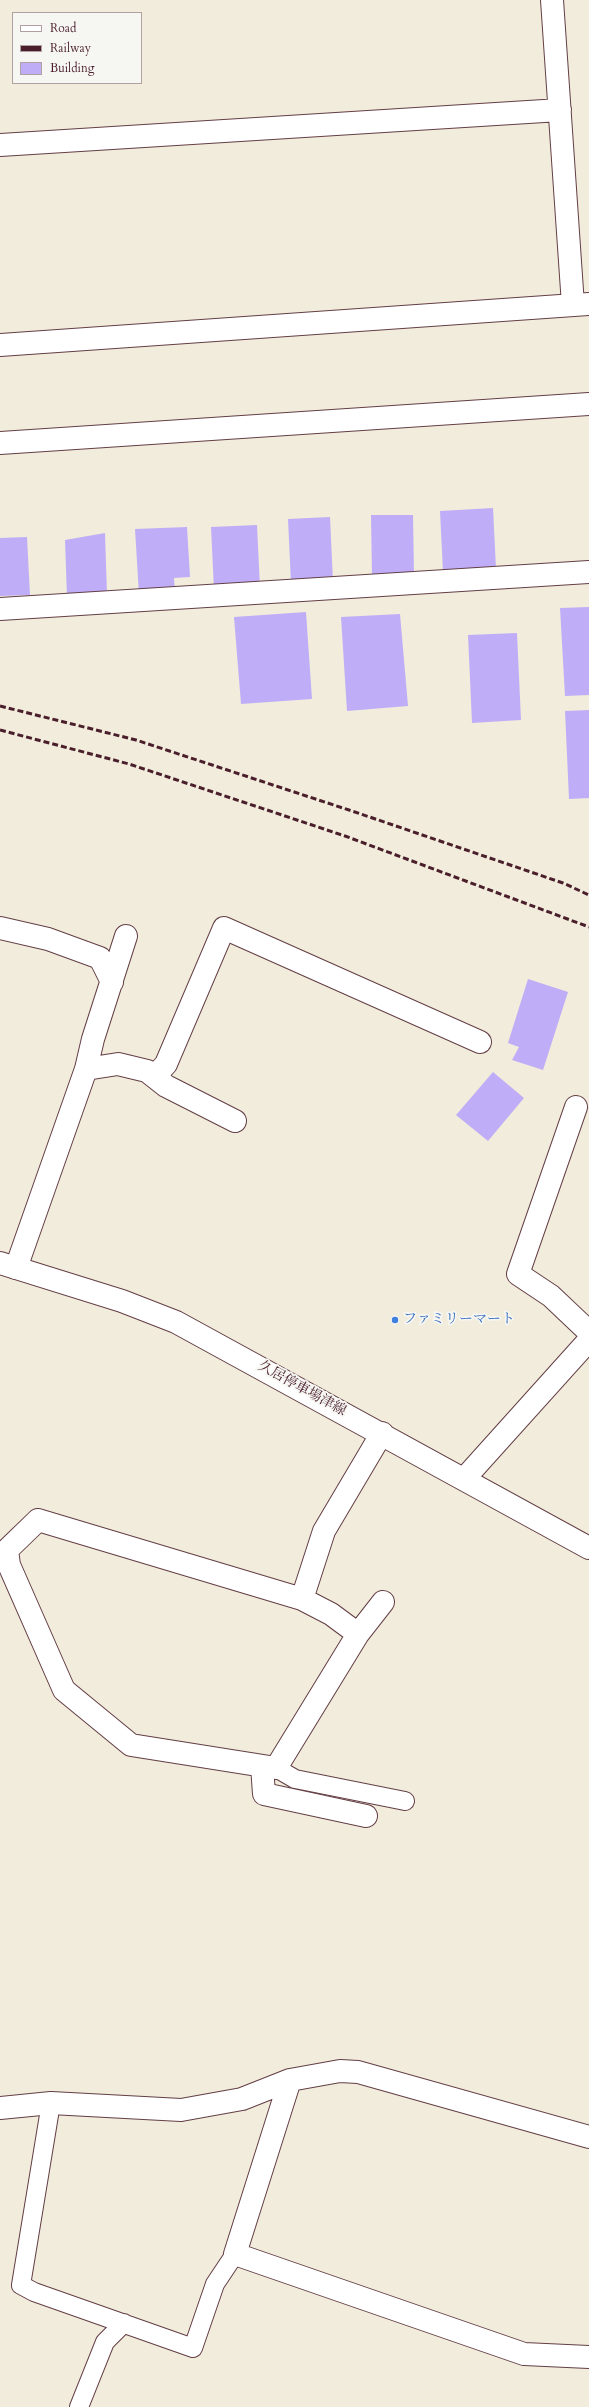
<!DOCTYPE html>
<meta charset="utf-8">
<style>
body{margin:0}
#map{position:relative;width:589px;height:2407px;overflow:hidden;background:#f1ecdb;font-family:Cardo,serif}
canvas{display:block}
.legend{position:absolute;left:12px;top:12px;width:130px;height:72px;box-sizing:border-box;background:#f6f6f2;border:1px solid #b1a0a2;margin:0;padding:5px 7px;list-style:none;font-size:12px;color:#4a1f2b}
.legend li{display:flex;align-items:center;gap:8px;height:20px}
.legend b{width:20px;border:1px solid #b1a0a2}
</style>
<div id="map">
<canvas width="589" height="2407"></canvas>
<ul class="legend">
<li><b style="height:5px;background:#fff"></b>Road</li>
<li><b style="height:5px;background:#4a1f2b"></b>Railway</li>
<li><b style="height:11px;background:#bfaef7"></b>Building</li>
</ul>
</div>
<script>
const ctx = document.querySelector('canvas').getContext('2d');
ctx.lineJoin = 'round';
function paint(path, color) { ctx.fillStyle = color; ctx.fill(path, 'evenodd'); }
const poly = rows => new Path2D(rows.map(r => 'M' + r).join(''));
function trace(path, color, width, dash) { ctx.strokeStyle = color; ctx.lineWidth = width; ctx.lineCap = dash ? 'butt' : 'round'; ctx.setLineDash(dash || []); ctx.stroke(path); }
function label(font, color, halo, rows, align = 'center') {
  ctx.font = font + ' Cardo,"Noto Serif JP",serif'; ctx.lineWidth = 3.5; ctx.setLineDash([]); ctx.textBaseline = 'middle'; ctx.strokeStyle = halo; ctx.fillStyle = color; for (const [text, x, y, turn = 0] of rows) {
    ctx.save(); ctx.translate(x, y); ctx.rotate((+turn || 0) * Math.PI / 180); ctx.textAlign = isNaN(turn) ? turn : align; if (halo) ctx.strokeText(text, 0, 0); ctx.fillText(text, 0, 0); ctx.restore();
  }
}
paint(poly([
 [493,508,496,569,443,572,440,511],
 [371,515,413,515,414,576,372,577],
 [330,517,333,582,291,583,288,519],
 [257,525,260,588,214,590,211,527],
 [187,527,190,577,174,578,175,593,139,595,135,529],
 [105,533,107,595,67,597,65,540],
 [27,537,30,595,0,596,0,538],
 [589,607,589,695,565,696,560,608],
 [306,612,312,699,241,704,234,617],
 [400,614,408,706,347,711,341,617],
 [517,633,521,720,472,723,468,635],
 [589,710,589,798,569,799,565,711],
 [528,979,568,992,543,1070,512,1060,519,1047,508,1043],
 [493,1072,524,1098,488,1141,456,1115]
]), '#bfaef7');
const lane = poly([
 [276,1768,295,1779,405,1801],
 [51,2103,21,2285,34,2292,193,2348,215,2284,235,2254],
 [79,2407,105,2342,124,2323]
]);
const street = poly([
 [552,0,573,305],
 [0,145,560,110],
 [0,345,589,304],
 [0,443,589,404],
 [0,609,589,572],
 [0,928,48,939,100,958,112,982],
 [86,1069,118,1064,147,1071,166,1086,235,1121],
 [155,1076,166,1064,224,928,480,1042],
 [576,1107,518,1274,551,1296,589,1332],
 [16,1268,86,1069,93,1039,126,936],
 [464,1479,589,1340],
 [38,1520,302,1599,331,1614,358,1634,276,1768,131,1745,64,1690,9,1565,7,1550,38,1520],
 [302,1599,324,1531,382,1433],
 [358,1634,383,1602],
 [262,1766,264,1794,366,1816],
 [290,2080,235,2254,524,2354,589,2357],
 [0,2108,51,2103,181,2110,242,2099,290,2080,340,2071,358,2072,589,2137]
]);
const secondary = poly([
 [0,1263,122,1301,176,1322,589,1548]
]);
trace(lane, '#633e45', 20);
trace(street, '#633e45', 24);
trace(secondary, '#633e45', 24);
trace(lane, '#fff', 18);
trace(street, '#fff', 22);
trace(secondary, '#fff', 22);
trace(poly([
 [0,706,136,740,352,811,563,883,589,895],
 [0,730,129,764,345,836,589,927]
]), '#4a1f2b', 3, [6, 3]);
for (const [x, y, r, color] of [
 [395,1320,4,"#3f7fe0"]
]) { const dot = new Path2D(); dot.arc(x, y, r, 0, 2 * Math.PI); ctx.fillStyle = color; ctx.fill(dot); trace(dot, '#f6f6f2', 1.5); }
label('14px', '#366cbe', '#f6f6f2', [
 ["ファミリーマート",403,1320]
], 'left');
label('14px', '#4a1f2b', '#f6f6f2', [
 ["久居停車場津線",302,1389,29]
]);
</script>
